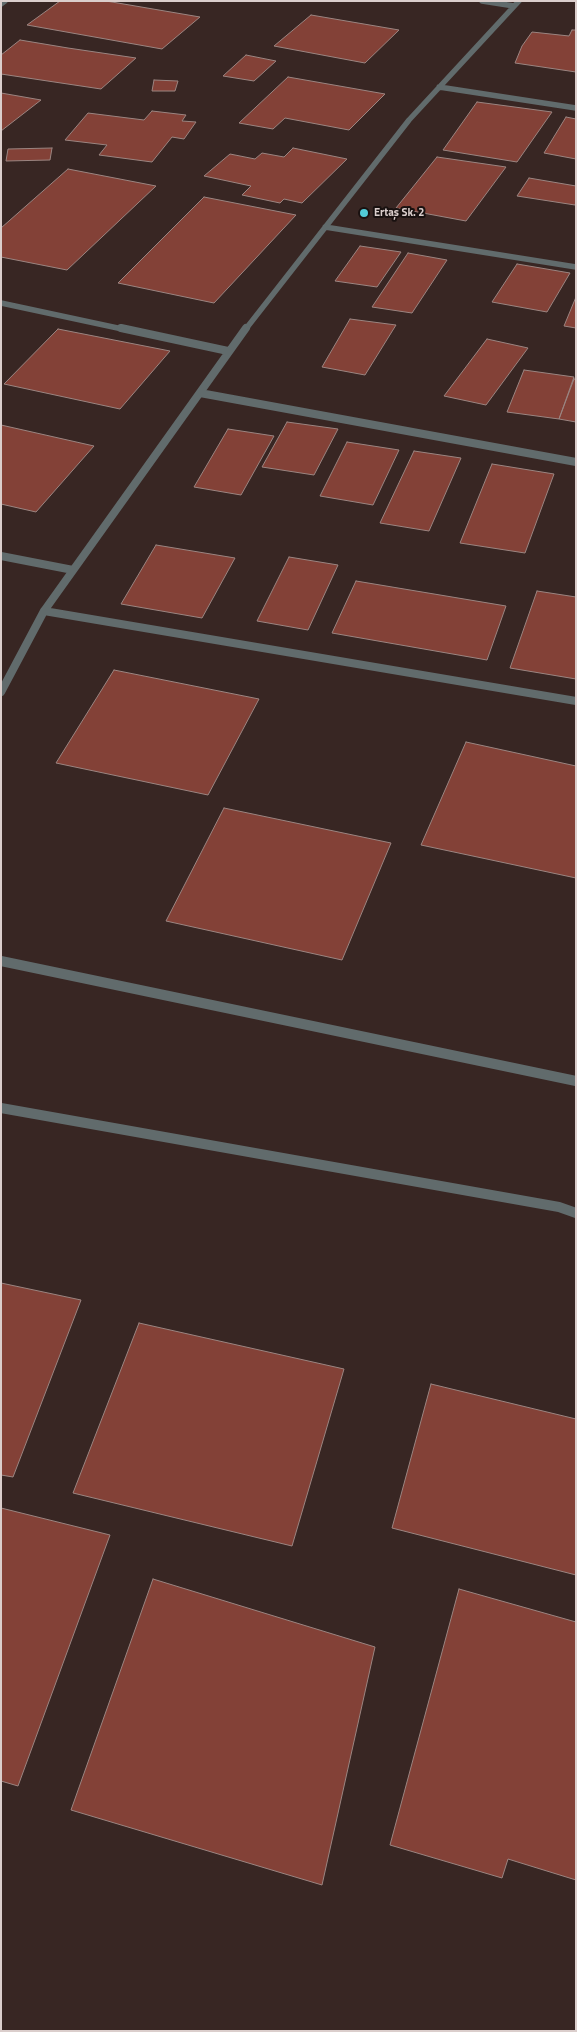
<!DOCTYPE html>
<meta charset="utf-8">
<style>
body{margin:0}
#map{position:relative;width:577px;height:2032px;overflow:hidden;background:#382623;font-family:"Titillium Web",sans-serif}
canvas{display:block}
.frame{position:absolute;inset:0;border:2px solid #dbcecc;pointer-events:none}
</style>
<div id="map">
<canvas width="577" height="2032"></canvas>
<div class="frame"></div>
</div>
<script>
const ctx = document.querySelector('canvas').getContext('2d');
ctx.lineJoin = 'round';
function paint(path, color) { ctx.fillStyle = color; ctx.fill(path, 'evenodd'); }
const poly = rows => new Path2D(rows.map(r => 'M' + r).join(''));
function trace(path, color, width, dash) { ctx.strokeStyle = color; ctx.lineWidth = width; ctx.lineCap = dash ? 'butt' : 'round'; ctx.setLineDash(dash || []); ctx.stroke(path); }
function label(font, color, halo, rows, align = 'center') {
  ctx.font = font + ' "Titillium Web",sans-serif'; ctx.lineWidth = 4; ctx.setLineDash([]); ctx.textBaseline = 'middle'; ctx.strokeStyle = halo; ctx.fillStyle = color; for (const [text, x, y, turn = 0] of rows) {
    ctx.save(); ctx.translate(x, y); ctx.rotate((+turn || 0) * Math.PI / 180); ctx.textAlign = isNaN(turn) ? turn : align; if (halo) ctx.strokeText(text, 0, 0); ctx.fillText(text, 0, 0); ctx.restore();
  }
}
const building = poly([
 [60,1,106,1,200,17,162,49,27,25,60,1],
 [311,15,399,30,365,63,274,46,311,15],
 [572,30,576,30,576,72,515,63,522,46,532,32,569,36,572,30],
 [20,40,68,48,136,58,101,89,1,74,1,55,20,40],
 [246,55,276,61,254,81,223,76,246,55],
 [288,77,385,94,349,130,285,118,273,129,239,123,288,77],
 [154,80,178,81,175,91,152,91,154,80],
 [1,93,41,100,1,131,1,93],
 [477,102,552,112,517,162,443,150,477,102],
 [152,111,186,115,182,121,196,122,184,139,172,137,152,162,99,155,107,145,65,140,88,113,144,120,152,111],
 [566,117,576,119,576,159,544,153,566,117],
 [52,148,50,160,6,161,8,149,52,148],
 [293,148,347,159,302,203,284,199,280,203,242,195,251,186,204,176,230,154,255,159,262,153,284,157,293,148],
 [437,157,506,167,466,221,396,208,437,157],
 [68,169,156,186,67,270,1,257,1,228,68,169],
 [529,178,576,186,576,203,575,205,517,196,529,178],
 [204,197,296,215,214,303,118,283,204,197],
 [360,246,401,252,377,287,335,281,360,246],
 [408,253,447,260,412,313,372,307,408,253],
 [517,264,570,273,547,312,492,302,517,264],
 [576,297,576,328,564,326,576,297],
 [350,319,396,325,365,375,322,367,350,319],
 [58,329,170,351,120,409,4,384,58,329],
 [487,339,528,348,486,405,444,396,487,339],
 [524,370,574,377,559,419,507,412,524,370],
 [574,379,576,379,576,422,559,419,574,379],
 [287,422,338,429,314,475,262,467,287,422],
 [1,425,94,446,36,512,1,504,1,425],
 [228,429,274,436,241,495,194,487,228,429],
 [347,442,399,450,373,505,320,496,347,442],
 [414,451,461,458,429,531,380,523,414,451],
 [492,464,554,474,525,553,460,543,492,464],
 [156,545,235,558,202,618,121,604,156,545],
 [289,557,338,565,308,630,257,621,289,557],
 [356,581,506,606,487,660,332,633,356,581],
 [537,591,576,597,576,679,510,668,537,591],
 [114,670,259,699,208,795,56,763,114,670],
 [466,742,576,766,576,878,421,845,466,742],
 [224,808,391,843,342,960,166,921,224,808],
 [1,1283,81,1300,13,1477,1,1475,1,1283],
 [139,1323,344,1369,292,1546,73,1493,139,1323],
 [431,1384,576,1419,576,1575,392,1528,431,1384],
 [1,1508,110,1535,18,1786,1,1781,1,1508],
 [153,1579,375,1647,322,1885,71,1810,153,1579],
 [459,1589,576,1622,576,1880,508,1859,502,1878,390,1845,459,1589]
]);
paint(building, '#834137');
trace(building, '#9b8581', 1);
trace(poly([
 [1,961,576,1081]
]), '#616b6c', 10);
trace(poly([
 [482,1,514,6],
 [1,4,5,1],
 [439,87,576,108],
 [325,227,576,267],
 [1,303,127,330],
 [245,330,409,120,519,1]
]), '#616b6c', 5.5);
trace(poly([
 [121,328,228,351],
 [200,393,576,462],
 [1,556,73,570],
 [44,611,576,701],
 [1,692,44,611,246,328]
]), '#616b6c', 8);
trace(poly([
 [1,1108,559,1207,576,1213]
]), '#616b6c', 10);
for (const [x, y, r, color] of [
 [364,213,5,"#52cbd7"]
]) { const dot = new Path2D(); dot.arc(x, y, r, 0, 2 * Math.PI); ctx.fillStyle = color; ctx.fill(dot); trace(dot, '#191110', 2); }
label('bold 11px', '#dbcecc', '#191110', [
 ["Ertaş Sk. 2",374,213]
], 'left');
</script>
